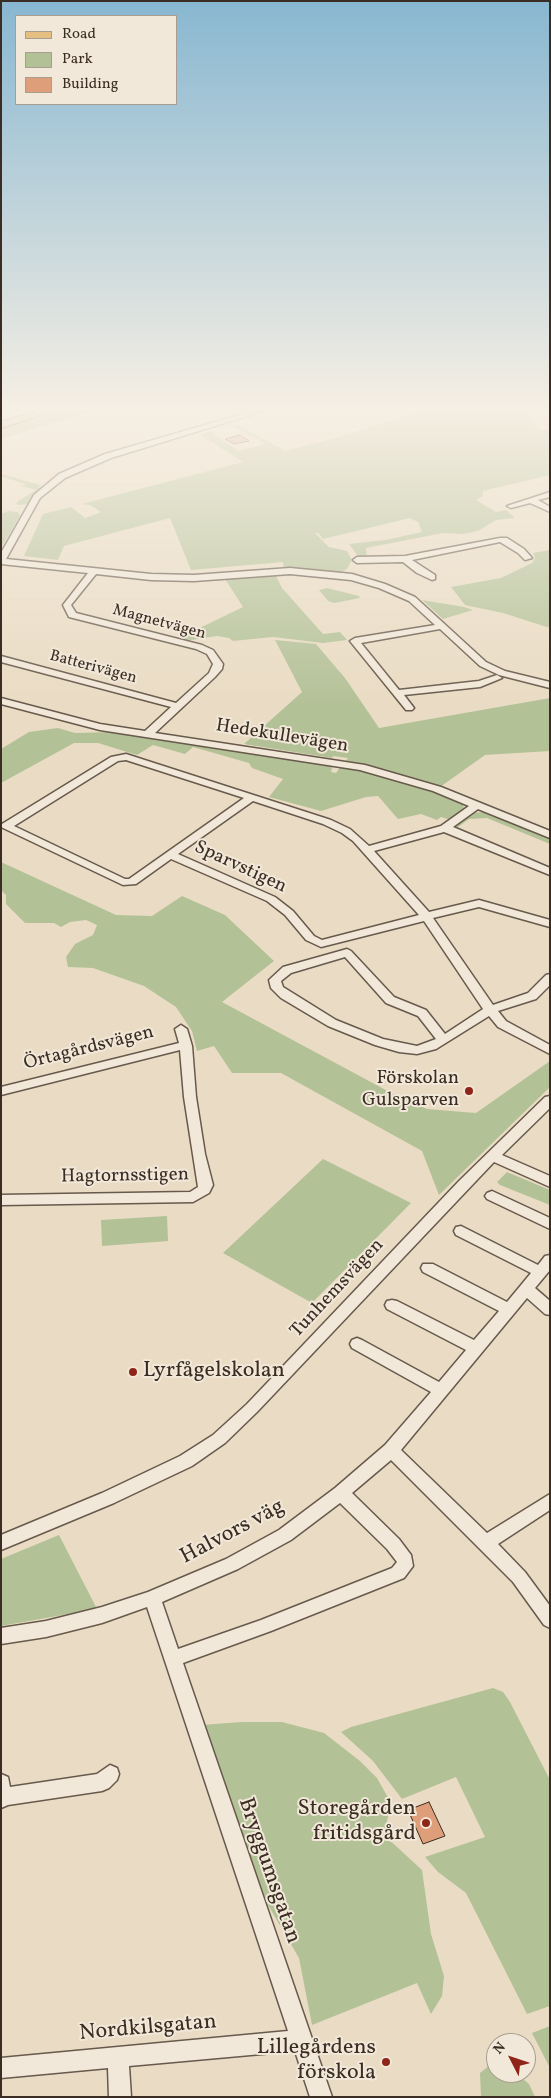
<!DOCTYPE html>
<meta charset="utf-8">
<style>
body{margin:0}
#map{position:relative;width:551px;height:2098px;overflow:hidden;background:#eadcc4;font-family:Vollkorn,serif}
canvas{display:block}
.frame{position:absolute;inset:0;border:2px solid #3b2d23;pointer-events:none}
.legend{position:absolute;left:15px;top:15px;width:162px;height:90px;box-sizing:border-box;background:#f1e8d9;border:1px solid #a89d90;margin:0;padding:6px 9px;list-style:none;font-size:15px;color:#3b2d23}
.legend li{display:flex;align-items:center;gap:10px;height:25px}
.legend b{width:25px;border:1px solid #a89d90}
.north{position:absolute;left:486px;top:2033px;width:50px;height:50px;box-sizing:border-box;background:#f1e8d9;border:1px solid #a89d90;border-radius:50%;rotate:311deg;font-size:14px;font-weight:700;line-height:20px;text-align:center;color:#3b2d23}
.north::after{content:'';display:block;margin:auto;width:18px;height:22px;background:#8f2418;clip-path:polygon(50% 0,100% 100%,50% 72%,0 100%)}
</style>
<div id="map">
<canvas width="551" height="2098"></canvas>
<div class="frame"></div>
<ul class="legend">
<li><b style="height:6px;background:#e5be82"></b>Road</li>
<li><b style="height:14px;background:#b3c197"></b>Park</li>
<li><b style="height:14px;background:#de9e79"></b>Building</li>
</ul>
<div class="north">N</div>
</div>
<script>
const ctx = document.querySelector('canvas').getContext('2d');
ctx.lineJoin = 'round';
function paint(path, color) { ctx.fillStyle = color; ctx.fill(path, 'evenodd'); }
const poly = rows => new Path2D(rows.map(r => 'M' + r).join(''));
function trace(path, color, width, dash) { ctx.strokeStyle = color; ctx.lineWidth = width; ctx.lineCap = dash ? 'butt' : 'round'; ctx.setLineDash(dash || []); ctx.stroke(path); }
function label(font, color, halo, rows, align = 'center') {
  ctx.font = font + ' Vollkorn,serif'; ctx.lineWidth = 4; ctx.setLineDash([]); ctx.textBaseline = 'middle'; ctx.strokeStyle = halo; ctx.fillStyle = color; for (const [text, x, y, turn = 0] of rows) {
    ctx.save(); ctx.translate(x, y); ctx.rotate((+turn || 0) * Math.PI / 180); ctx.textAlign = isNaN(turn) ? turn : align; if (halo) ctx.strokeText(text, 0, 0); ctx.fillText(text, 0, 0); ctx.restore();
  }
}
paint(poly([
 [60,411,92,411,1,439,1,429],
 [434,411,540,411,529,416,539,430,550,430,550,475,483,491,483,496,476,500,496,512,506,510,515,518,496,520,478,531,463,534,443,533,366,548,367,557,358,556,349,544,385,540,422,532,418,522,410,518,323,539,318,533,315,533,329,547,347,551,352,560,347,569,341,572,284,569,283,562,191,570,170,518,64,546,58,560,24,556,43,514,71,507,85,518,101,512,90,505,82,504,243,462,200,435,213,431,215,435,238,451,265,444,236,428,229,426,237,424,285,451,342,436,407,415],
 [1,474,40,485,42,486,37,487,41,488,28,504,19,505,16,504,18,501,36,490,22,486,25,484,1,476],
 [8,511,18,512,20,516,1,548,1,514],
 [550,550,550,625,548,627,550,628,503,613,465,605,451,587,501,578,532,563,535,558,533,553],
 [275,574,282,588,323,634,340,632,347,640,323,643,273,637,233,641,229,638,217,636,185,641,177,639,243,607,225,579],
 [327,588,359,596,360,598,334,603,328,601,319,590],
 [422,600,464,607,473,610,443,619],
 [275,640,316,644,345,678,379,728,550,698,550,751,485,755,440,787,378,768,346,761,348,758,333,756,332,758,244,744,302,692],
 [58,728,75,733,114,732,333,765,331,772,336,773,341,766,372,773,442,794,463,804,464,809,451,820,441,817,437,820,421,814,398,819,378,796,366,797,321,811,269,797,283,779,252,768,249,763,193,747,185,754,153,745,137,755,98,743,74,743,1,783,1,749,29,732],
 [484,812,550,838,550,844,487,818,469,819,458,827,453,826,472,813],
 [1,862,116,915,152,916,182,896,225,915,274,961,222,1002,395,1095,427,1109,476,1113,550,1061,550,1087,439,1195,422,1151,281,1073,232,1073,214,1046,197,1051,192,1031,176,1007,144,986,93,968,68,967,66,957,75,944,93,935,97,925,86,920,70,922,61,927,54,923,25,923,6,904,6,895,1,890],
 [323,1159,411,1203,312,1303,223,1253],
 [507,1172,550,1190,550,1205,500,1185,497,1182],
 [167,1216,168,1241,102,1246,101,1220],
 [59,1535,97,1609,1,1626,1,1559],
 [493,1688,503,1692,510,1702,550,1780,550,2006,527,2014,466,1893,438,1872,425,1857,485,1837,456,1777,402,1799,373,1761,341,1732,351,1727],
 [242,1722,282,1722,324,1733,360,1761,377,1778,391,1803,384,1835,422,1870,431,1934,444,1976,442,1996,431,2014,417,1983,312,2025,299,1958,268,1905,201,1725],
 [550,2026,550,2068,532,2033],
 [490,2065,496,2065,496,2073,516,2073,529,2084,535,2097,481,2097,480,2073]
]), '#b3c197');
const building = poly([
 [240,435,249,441,234,444,225,439,240,435],
 [429,1802,445,1836,423,1844,408,1810,429,1802]
]);
paint(building, '#de9e79');
trace(building, '#3b2d23', 1);
const minor = poly([
 [253,411,264,411,111,458,65,478,40,498,6,559,151,574,194,575,290,568,352,574,385,584,415,597,486,662,505,671,550,682,550,688,499,675,480,666,440,629,361,643,399,690,479,681,497,675,502,678,480,687,404,695,414,708,412,710,406,710,350,641,355,638,435,625,409,601,379,588,351,580,290,574,194,581,151,580,96,574,71,605,76,613,202,645,213,650,223,664,222,669,215,677,155,733,365,765,441,787,550,831,550,838,478,809,453,827,550,868,550,875,444,832,374,851,429,912,479,900,550,920,550,927,479,907,433,918,493,1005,528,993,546,975,550,974,550,985,536,999,498,1011,506,1021,550,1045,550,1054,498,1027,489,1016,436,1049,417,1054,399,1052,375,1045,328,1026,281,998,271,988,269,980,283,967,347,949,351,951,394,997,426,1010,445,1034,483,1009,424,921,321,947,306,940,285,915,267,901,171,859,136,884,123,885,1,827,2,824,111,757,126,754,331,820,350,829,369,846,441,826,469,806,433,791,360,770,100,730,1,704,1,698,100,724,145,731,171,707,1,662,1,656,176,703,209,673,213,664,207,654,196,649,69,617,63,605,88,573,1,564,1,553,34,495,59,474,105,454,253,411],
 [126,760,244,798,129,879,125,879,14,826,118,761,126,760],
 [253,801,323,824,342,833,353,841,419,915,322,940,314,936,293,911,275,897,178,854,253,801],
 [345,957,386,1003,418,1016,436,1039,417,1046,383,1039,336,1020,283,987,281,981,291,973,345,957],
 [550,492,550,497,538,500,550,507,550,512,530,503,511,508,507,506,550,492],
 [500,538,507,538,524,549,532,558,525,560,518,553,500,542,412,560,435,575,435,579,432,580,417,573,403,562,357,563,353,560,357,557,405,556,500,538],
 [181,1025,187,1029,192,1046,196,1097,205,1154,213,1185,209,1193,193,1202,1,1205,1,1195,190,1192,198,1187,184,1097,180,1050,1,1095,1,1087,179,1043,175,1029,181,1025],
 [550,1096,550,1108,502,1155,550,1176,550,1187,494,1162,257,1412,225,1443,192,1466,114,1503,1,1550,1,1535,102,1493,180,1456,213,1435,247,1404,459,1181,545,1097,550,1096],
 [492,1191,550,1218,550,1229,487,1199,485,1196,487,1193,492,1191],
 [461,1226,538,1265,545,1256,550,1255,550,1270,535,1288,550,1301,550,1315,545,1314,527,1298,401,1450,487,1533,550,1494,550,1510,498,1544,525,1572,550,1606,550,1628,544,1625,513,1582,391,1460,352,1493,399,1539,411,1555,413,1566,404,1578,271,1631,183,1663,332,2097,310,2097,295,2051,129,2066,131,2097,109,2097,108,2068,1,2078,1,2058,288,2031,147,1607,102,1623,46,1637,1,1644,1,1628,46,1621,102,1607,148,1592,226,1559,279,1530,335,1488,385,1445,431,1392,352,1348,350,1344,352,1340,357,1338,362,1340,439,1382,466,1350,387,1309,385,1305,387,1301,392,1300,397,1301,474,1340,499,1311,423,1272,421,1268,423,1264,433,1264,507,1302,531,1273,456,1235,454,1231,456,1227,461,1226],
 [340,1503,387,1549,397,1562,392,1568,261,1620,178,1649,162,1602,238,1569,291,1540,340,1503],
 [110,1765,117,1768,119,1774,117,1780,109,1788,102,1791,8,1805,1,1808,1,1774,8,1777,10,1787,97,1774,110,1765]
]);
const major = poly([
 [38,411,52,411,1,428,1,422,38,411]
]);
trace(minor, '#67594b', 3);
trace(major, '#3b2d23', 3);
paint(minor, '#f1e8d9');
paint(major, '#e5be82');
const sky = ctx.createLinearGradient(0, 0, 0, 705);
sky.addColorStop(0, '#88b7d1');
sky.addColorStop(0.58, '#f6efe4');
sky.addColorStop(1, '#f6efe400');
ctx.fillStyle = sky;
ctx.fillRect(0, 0, 551, 705);
for (const [x, y, r, color] of [
 [469,1091,5,"#8f2418"],
 [133,1372,5,"#8f2418"],
 [426,1823,5,"#8f2418"],
 [386,2062,5,"#8f2418"]
]) { const dot = new Path2D(); dot.arc(x, y, r, 0, 2 * Math.PI); ctx.fillStyle = color; ctx.fill(dot); trace(dot, '#f1e8d9', 2); }
label('16px', '#3b2d23', '#f1e8d9', [
 ["Magnetvägen",159,623,15],
 ["Batterivägen",93,668,15]
]);
label('19px', '#3b2d23', '#f1e8d9', [
 ["Hedekullevägen",282,737,9],
 ["Sparvstigen",240,868,25],
 ["Örtagårdsvägen",89,1049,-14],
 ["Hagtornsstigen",125,1177,-1],
 ["Tunhemsvägen",338,1289,-47]
]);
label('19px', '#3b2d23', '#f1e8d9', [
 ["Förskolan",459,1080],
 ["Gulsparven",459,1102]
], 'right');
label('22px', '#3b2d23', '#f1e8d9', [
 ["Lyrfågelskolan",143,1372,"left"],
 ["Storegården",416,1810],
 ["fritidsgård",416,1835],
 ["Lillegårdens",376,2049],
 ["förskola",376,2074]
], 'right');
label('22px', '#3b2d23', '#f1e8d9', [
 ["Halvors väg",233,1533,-28],
 ["Bryggumsgatan",268,1871,71],
 ["Nordkilsgatan",148,2029,-5]
]);
</script>
